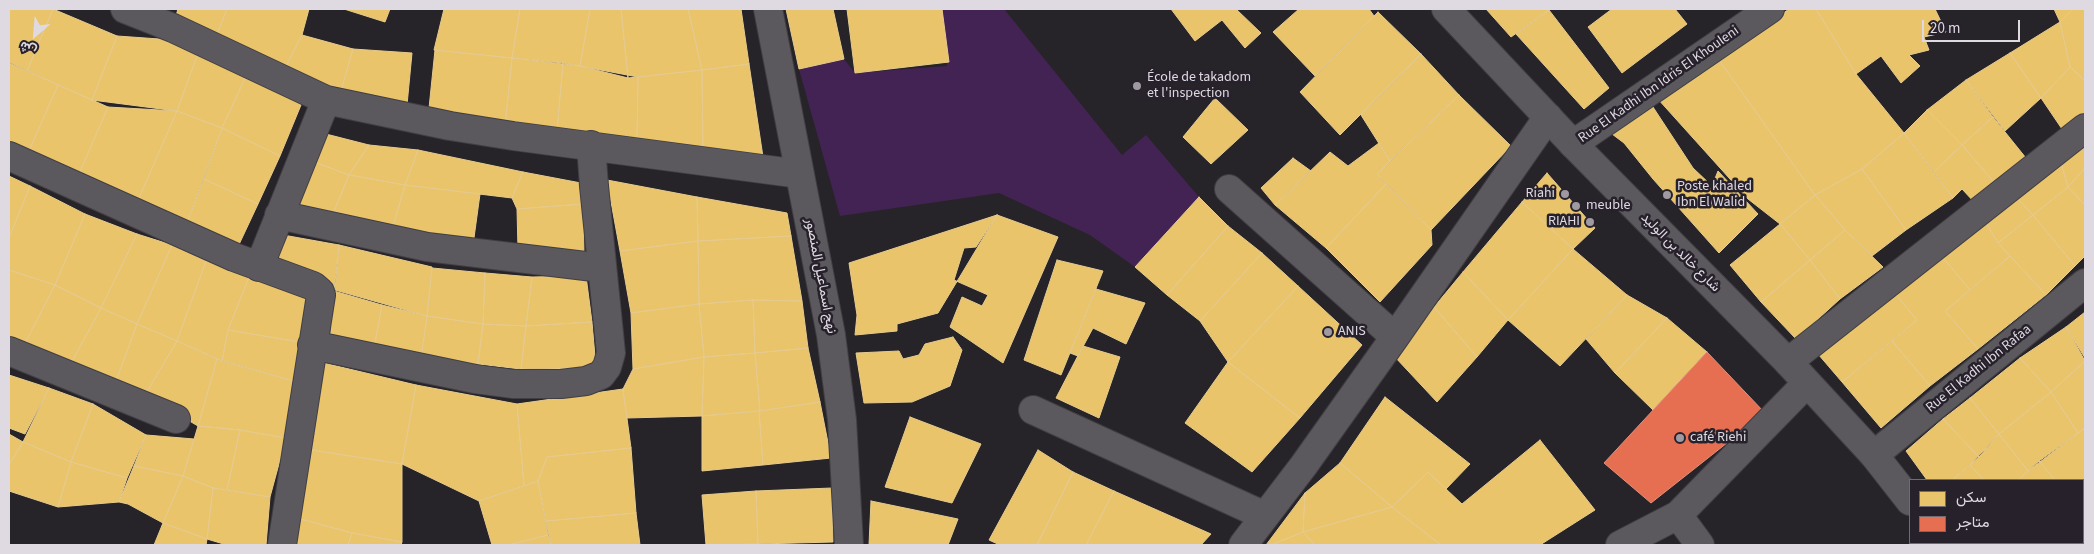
<!DOCTYPE html>
<meta charset="utf-8">
<style>
body{margin:0}
#map{position:relative;width:2094px;height:554px;overflow:hidden;background:#272429;font-family:"Source Sans 3",Vazirmatn,sans-serif}
canvas{display:block}
.frame{position:absolute;inset:0;border:10px solid #dfdae2;pointer-events:none}
.legend{position:absolute;left:1909px;top:479px;width:175px;height:65px;box-sizing:border-box;background:#27212c;border:1px solid #716b75;margin:0;padding:6px 9px;list-style:none;font-size:15px;color:#dfdae2}
.legend li{display:flex;align-items:center;gap:10px;height:25px}
.legend b{width:25px;border:1px solid #716b75}
.north{position:absolute;left:10px;top:10px;width:50px;height:50px;-webkit-text-stroke:4px #27212c;paint-order:stroke;rotate:207deg;font-size:14px;font-weight:700;line-height:20px;text-align:center;color:#dfdae2}
.north::after{content:'';display:block;margin:auto;width:18px;height:22px;background:#dfdae2;clip-path:polygon(50% 0,100% 100%,50% 72%,0 100%)}
.scale{position:absolute;left:1922px;top:20px;width:98px;height:22px;box-sizing:border-box;border:2px solid #dfdae2;border-top:0;padding-left:6px;font-size:15px;line-height:18px;white-space:nowrap;color:#dfdae2;-webkit-text-stroke:4px #27212c;paint-order:stroke}
</style>
<div id="map">
<canvas width="2094" height="554"></canvas>
<div class="frame"></div>
<ul class="legend">
<li><b style="height:14px;background:#e9c46a"></b>سكن</li>
<li><b style="height:14px;background:#e76f51"></b>متاجر</li>
</ul>
<div class="north">ش</div>
<div class="scale">20 m</div>
</div>
<script>
const ctx = document.querySelector('canvas').getContext('2d');
ctx.lineJoin = 'round';
function paint(path, color) { ctx.fillStyle = color; ctx.fill(path, 'evenodd'); }
const poly = rows => new Path2D(rows.map(r => 'M' + r).join(''));
function trace(path, color, width, dash) { ctx.strokeStyle = color; ctx.lineWidth = width; ctx.lineCap = dash ? 'butt' : 'round'; ctx.setLineDash(dash || []); ctx.stroke(path); }
function label(font, color, halo, rows, align = 'center') {
  ctx.font = font + ' "Source Sans 3",Vazirmatn,sans-serif'; ctx.lineWidth = 5; ctx.setLineDash([]); ctx.textBaseline = 'middle'; ctx.strokeStyle = halo; ctx.fillStyle = color; for (const [text, x, y, turn = 0] of rows) {
    ctx.save(); ctx.translate(x, y); ctx.rotate((+turn || 0) * Math.PI / 180); ctx.textAlign = isNaN(turn) ? turn : align; if (halo) ctx.strokeText(text, 0, 0); ctx.fillText(text, 0, 0); ctx.restore();
  }
}
paint(poly([
 [941,9,1004,9,1122,155,1146,135,1199,197,1135,267,1090,235,999,193,840,216,799,69,844,59,855,73,947,66]
]), '#432354');
const homes = poly([
 [9,9,53,9,27,71,9,63,9,9],
 [53,9,117,36,92,100,27,71,53,9],
 [178,9,227,9,215,39,175,19,178,9],
 [227,9,309,9,302,35,284,70,215,39,227,9],
 [344,9,390,9,385,22,344,9],
 [444,9,520,9,512,58,434,50,444,9],
 [520,9,590,9,580,66,512,58,520,9],
 [590,9,621,9,628,78,580,66,590,9],
 [621,9,688,9,702,70,628,78,621,9],
 [688,9,741,9,749,64,702,70,688,9],
 [786,9,833,9,844,59,799,69,786,9],
 [847,9,942,9,949,62,855,73,847,9],
 [1171,9,1236,9,1261,33,1245,48,1222,20,1195,41,1171,9],
 [1299,9,1369,9,1374,16,1315,76,1273,32,1299,9],
 [1486,9,1548,9,1549,10,1511,37,1486,9],
 [1612,9,1675,9,1687,24,1622,73,1588,27,1612,9],
 [1789,9,1816,9,1856,74,1904,133,1862,169,1815,195,1719,60,1789,9],
 [1816,9,1935,9,1946,32,1924,37,1929,50,1909,55,1920,66,1901,83,1881,56,1856,74,1816,9],
 [2054,9,2073,9,2060,22,2054,9],
 [2073,9,2085,9,2085,81,2070,67,2060,22,2073,9],
 [1549,10,1609,88,1584,109,1516,34,1549,10],
 [1378,12,1421,54,1340,135,1300,92,1378,12],
 [2060,22,2070,67,2041,98,2010,53,2060,22],
 [302,35,353,49,340,94,284,70,302,35],
 [117,36,202,42,177,111,92,100,117,36],
 [202,42,251,65,222,128,177,111,202,42],
 [353,49,412,53,407,105,340,94,353,49],
 [435,50,512,58,505,126,428,118,435,50],
 [2010,53,2041,98,2005,131,1966,80,2010,53],
 [1421,54,1459,95,1390,161,1361,115,1421,54],
 [512,58,563,63,557,131,505,126,512,58],
 [1719,60,1815,195,1780,224,1748,199,1657,98,1719,60],
 [9,62,58,85,28,153,9,143,9,62],
 [563,63,638,77,637,139,557,131,563,63],
 [749,64,763,157,703,148,702,70,749,64],
 [251,65,301,105,280,156,222,128,251,65],
 [2070,67,2085,81,2085,114,2064,132,2041,98,2070,67],
 [702,70,703,148,637,139,638,77,702,70],
 [1966,80,1993,117,1962,145,1927,110,1966,80],
 [58,85,108,107,79,174,28,153,58,85],
 [1459,95,1511,146,1431,230,1377,174,1459,95],
 [1215,98,1248,130,1211,164,1183,137,1215,98],
 [1651,104,1693,168,1712,186,1718,171,1758,214,1719,253,1653,179,1624,143,1612,134,1651,104],
 [108,107,177,111,136,205,79,174,108,107],
 [1927,110,1962,145,1934,172,1904,133,1927,110],
 [177,111,222,128,186,226,136,205,177,111],
 [1993,117,2030,163,1998,187,1962,145,1993,117],
 [222,128,280,156,258,204,204,179,222,128],
 [322,133,369,145,349,175,312,161,322,133],
 [1904,133,1953,198,1906,230,1862,169,1904,133],
 [2085,142,2085,168,2068,187,2061,163,2085,142],
 [1379,143,1390,161,1377,174,1386,184,1326,248,1275,205,1330,152,1348,166,1379,143],
 [369,145,418,150,405,185,349,175,369,145],
 [1962,145,1998,187,1975,203,1962,189,1953,198,1934,172,1962,145],
 [418,150,523,172,512,198,405,185,418,150],
 [1293,158,1311,171,1275,205,1261,188,1293,158],
 [312,161,349,175,332,216,288,209,312,161],
 [2061,163,2068,187,2033,215,2017,198,2061,163],
 [2085,168,2085,205,2068,187,2085,168],
 [1862,169,1906,230,1872,256,1845,230,1815,195,1862,169],
 [523,172,581,183,583,204,517,209,512,198,523,172],
 [1547,173,1595,228,1573,249,1522,202,1547,173],
 [349,175,405,185,392,230,332,216,349,175],
 [9,176,30,186,9,238,9,176],
 [204,179,258,204,235,253,186,226,204,179],
 [607,180,697,197,698,241,620,251,607,180],
 [1386,184,1431,230,1432,245,1380,302,1326,248,1386,184],
 [405,185,480,194,473,245,392,230,405,185],
 [30,186,85,214,55,285,9,270,9,238,30,186],
 [2068,187,2085,205,2085,256,2075,266,2033,215,2068,187],
 [1815,195,1845,230,1810,260,1780,224,1815,195],
 [697,197,787,213,791,236,698,241,697,197],
 [1199,197,1228,226,1167,295,1135,267,1199,197],
 [2017,198,2033,215,1998,243,1985,221,2017,198],
 [1522,202,1573,249,1508,320,1463,272,1522,202],
 [583,204,584,256,518,249,517,209,583,204],
 [85,214,137,234,101,308,55,285,85,214],
 [997,215,938,313,897,324,897,331,855,335,857,315,849,263,997,215],
 [997,215,1058,237,1003,363,950,327,962,297,982,306,988,295,954,280,964,248,976,247,997,215],
 [2033,215,2075,266,2046,295,1998,243,2033,215],
 [1985,221,1998,243,2010,256,1970,290,1940,254,1985,221],
 [1780,224,1810,260,1761,302,1730,265,1780,224],
 [1228,226,1262,253,1200,321,1167,295,1228,226],
 [1845,230,1883,267,1840,299,1810,260,1845,230],
 [137,234,172,245,137,324,101,308,137,234],
 [283,235,339,245,334,291,270,265,283,235],
 [791,236,802,301,753,300,699,304,698,241,791,236],
 [698,241,699,304,631,313,620,251,698,241],
 [172,245,206,261,177,341,137,324,172,245],
 [339,245,432,267,427,316,335,290,339,245],
 [1573,249,1627,295,1560,366,1508,320,1573,249],
 [1262,253,1298,286,1228,362,1200,321,1262,253],
 [1940,254,1970,290,1945,311,1978,349,1930,386,1892,341,1917,320,1893,291,1940,254],
 [2010,256,2046,295,1978,349,1945,311,2010,256],
 [1057,260,1103,271,1061,375,1024,360,1057,260],
 [1810,260,1840,299,1796,339,1761,302,1810,260],
 [206,261,249,277,228,330,222,361,177,341,206,261],
 [432,268,485,273,483,324,427,316,432,268],
 [9,270,55,285,22,349,9,344,9,270],
 [1463,272,1508,320,1477,357,1434,307,1463,272],
 [485,273,532,277,526,326,483,324,485,273],
 [586,276,592,322,526,326,532,277,586,276],
 [249,277,313,298,305,343,228,330,249,277],
 [55,285,101,308,70,365,22,349,55,285],
 [1298,286,1362,345,1300,418,1228,362,1298,286],
 [1096,289,1145,303,1126,344,1093,328,1078,356,1070,353,1096,289],
 [334,291,382,305,374,348,330,342,334,291],
 [1893,291,1917,320,1842,382,1818,354,1893,291],
 [1627,295,1667,318,1615,373,1586,339,1627,295],
 [753,300,802,301,808,348,755,353,753,300],
 [753,300,755,353,704,357,699,304,753,300],
 [699,304,704,357,633,369,631,313,699,304],
 [382,305,427,316,421,358,374,348,382,305],
 [1434,307,1477,357,1437,402,1394,356,1434,307],
 [101,308,137,324,116,381,70,365,101,308],
 [2085,312,2085,358,2066,327,2085,312],
 [427,316,483,324,478,364,421,359,427,316],
 [1667,318,1707,352,1653,410,1615,373,1667,318],
 [592,322,596,368,521,369,526,326,592,322],
 [137,324,177,341,145,395,116,381,137,324],
 [483,324,526,326,521,369,478,364,483,324],
 [2066,327,2085,361,2051,392,2020,358,2066,327],
 [228,330,305,343,297,382,222,361,228,330],
 [953,337,962,350,950,386,912,402,864,403,856,353,899,351,903,359,919,355,925,344,953,337],
 [177,341,217,359,198,426,145,395,177,341],
 [1892,341,1930,386,1881,428,1842,382,1892,341],
 [1083,346,1120,357,1099,418,1056,398,1083,346],
 [808,348,820,402,760,411,755,353,808,348],
 [755,353,760,411,702,416,704,357,755,353],
 [704,357,702,416,627,418,623,389,633,369,704,357],
 [2020,358,2051,392,1999,434,1970,398,2020,358],
 [217,359,297,382,286,438,240,430,198,426,217,359],
 [2085,361,2085,428,2078,433,2051,392,2085,361],
 [1228,362,1300,418,1252,472,1185,423,1228,362],
 [324,363,416,385,402,464,312,450,324,363],
 [9,375,49,388,25,434,9,428,9,375],
 [416,385,517,404,524,486,479,501,402,464,416,385],
 [49,388,93,404,71,462,23,442,49,388],
 [623,389,631,448,547,457,538,481,524,486,517,404,623,389],
 [2051,392,2078,433,2028,471,1999,434,2051,392],
 [1385,397,1470,464,1446,489,1428,472,1392,507,1340,463,1385,397],
 [1970,398,1999,434,1979,457,1943,419,1970,398],
 [820,402,831,458,763,465,759,411,820,402],
 [93,404,146,435,127,478,71,462,93,404],
 [759,411,763,465,702,471,702,416,759,411],
 [910,417,981,444,952,503,885,487,910,417],
 [1943,419,1979,457,1952,480,1927,480,1906,451,1943,419],
 [198,426,240,430,227,490,213,488,183,476,198,426],
 [2085,428,2085,480,2083,482,2055,480,2039,461,2085,428],
 [240,430,286,438,270,497,227,490,240,430],
 [9,434,23,442,9,465,9,434],
 [1999,434,2028,471,2018,480,1984,480,1970,465,1999,434],
 [146,435,194,439,183,476,134,466,146,435],
 [1540,440,1595,510,1540,545,1441,545,1392,507,1428,472,1462,504,1540,440],
 [23,442,71,462,58,507,9,491,9,465,23,442],
 [631,448,636,513,546,521,538,481,547,457,631,448],
 [312,450,402,464,402,542,352,533,297,518,312,450],
 [1038,450,1073,472,1037,545,1000,545,989,540,1038,450],
 [2039,461,2055,480,2018,480,2028,471,2039,461],
 [71,462,127,478,119,502,58,507,71,462],
 [1340,463,1392,507,1303,532,1305,493,1340,463],
 [1970,465,1984,480,1952,480,1970,465],
 [134,466,183,476,163,523,128,504,119,502,134,466],
 [1073,472,1114,491,1086,545,1037,545,1073,472],
 [183,476,213,488,207,539,163,523,183,476],
 [538,481,548,535,508,545,492,545,479,501,538,481],
 [213,488,270,497,266,545,227,545,207,539,213,488],
 [832,488,833,542,758,544,756,491,832,488],
 [756,491,758,544,706,545,702,495,756,491],
 [1114,491,1211,534,1201,545,1086,545,1114,491],
 [1305,493,1303,532,1271,545,1266,545,1305,493],
 [871,501,958,519,948,545,869,545,871,501],
 [2085,506,2085,545,2046,545,2044,543,2083,543,2083,508,2085,506],
 [1392,507,1441,545,1315,545,1303,532,1392,507],
 [636,513,640,545,551,545,546,521,636,513],
 [297,518,352,533,348,545,292,545,297,518],
 [163,523,207,539,206,545,154,545,163,523],
 [1303,532,1315,545,1271,545,1303,532],
 [352,533,402,542,401,545,348,545,352,533],
 [548,535,551,545,508,545,548,535],
 [1979,543,2011,543,2008,545,1981,545,1979,543]
]);
paint(homes, '#e9c46a');
trace(homes, '#e6cb8e', 1);
const shops = poly([
 [1707,352,1765,413,1651,503,1604,463,1707,352]
]);
paint(shops, '#e76f51');
trace(shops, '#e58f7c', 1);
const minor = poly([
 [125,9,173,28,326,100,450,126,513,136,800,174],
 [768,9,831,335,842,420,849,545],
 [1573,144,1770,9],
 [9,156,234,257,313,286,320,292,321,295,282,545],
 [1229,189,1395,337],
 [279,215,427,247,602,268],
 [259,267,326,100],
 [312,345,475,379,513,384,561,384,586,381,601,375,607,367,611,353,594,186,591,145],
 [9,351,176,419],
 [1788,362,2085,128],
 [1033,410,1265,516],
 [1874,455,2085,283],
 [1678,515,1700,545],
 [1243,545,1304,465,1395,337,1548,117],
 [1620,545,1678,515,1807,383]
]);
const tertiary = poly([
 [1446,9,1573,144,1788,362,1874,455,1910,501],
 [1943,543,1945,545]
]);
trace(minor, '#413e44', 30);
trace(tertiary, '#413e44', 30);
trace(minor, '#5b595d', 28);
trace(tertiary, '#5b595d', 28);
for (const [x, y, r, color] of [
 [1137,86,5,"#9f9aa1"],
 [1565,194,5,"#9f9aa1"],
 [1667,195,5,"#9f9aa1"],
 [1576,206,5,"#9f9aa1"],
 [1590,222,5,"#9f9aa1"],
 [1328,332,5,"#9f9aa1"],
 [1680,438,5,"#9f9aa1"]
]) { const dot = new Path2D(); dot.arc(x, y, r, 0, 2 * Math.PI); ctx.fillStyle = color; ctx.fill(dot); trace(dot, '#27212c', 2); }
label('14px', '#dfdae2', '#27212c', [
 ["École de takadom",1147,78],
 ["et l'inspection",1147,94],
 ["Poste khaled",1677,187],
 ["Ibn El Walid",1677,203],
 ["Riahi",1555,194,"right"],
 ["meuble",1586,206],
 ["RIAHI",1580,222,"right"],
 ["ANIS",1338,332],
 ["café Riehi",1690,438]
], 'left');
label('14px', '#dfdae2', '#27212c', [
 ["Rue El Kadhi Ibn Idris El Khouleni",1659,85,-35],
 ["شارع خالد بن الوليد",1680,253,45],
 ["نهج اسماعيل المنصور",820,276,79],
 ["Rue El Kadhi Ibn Rafaa",1979,369,-39]
]);
</script>
